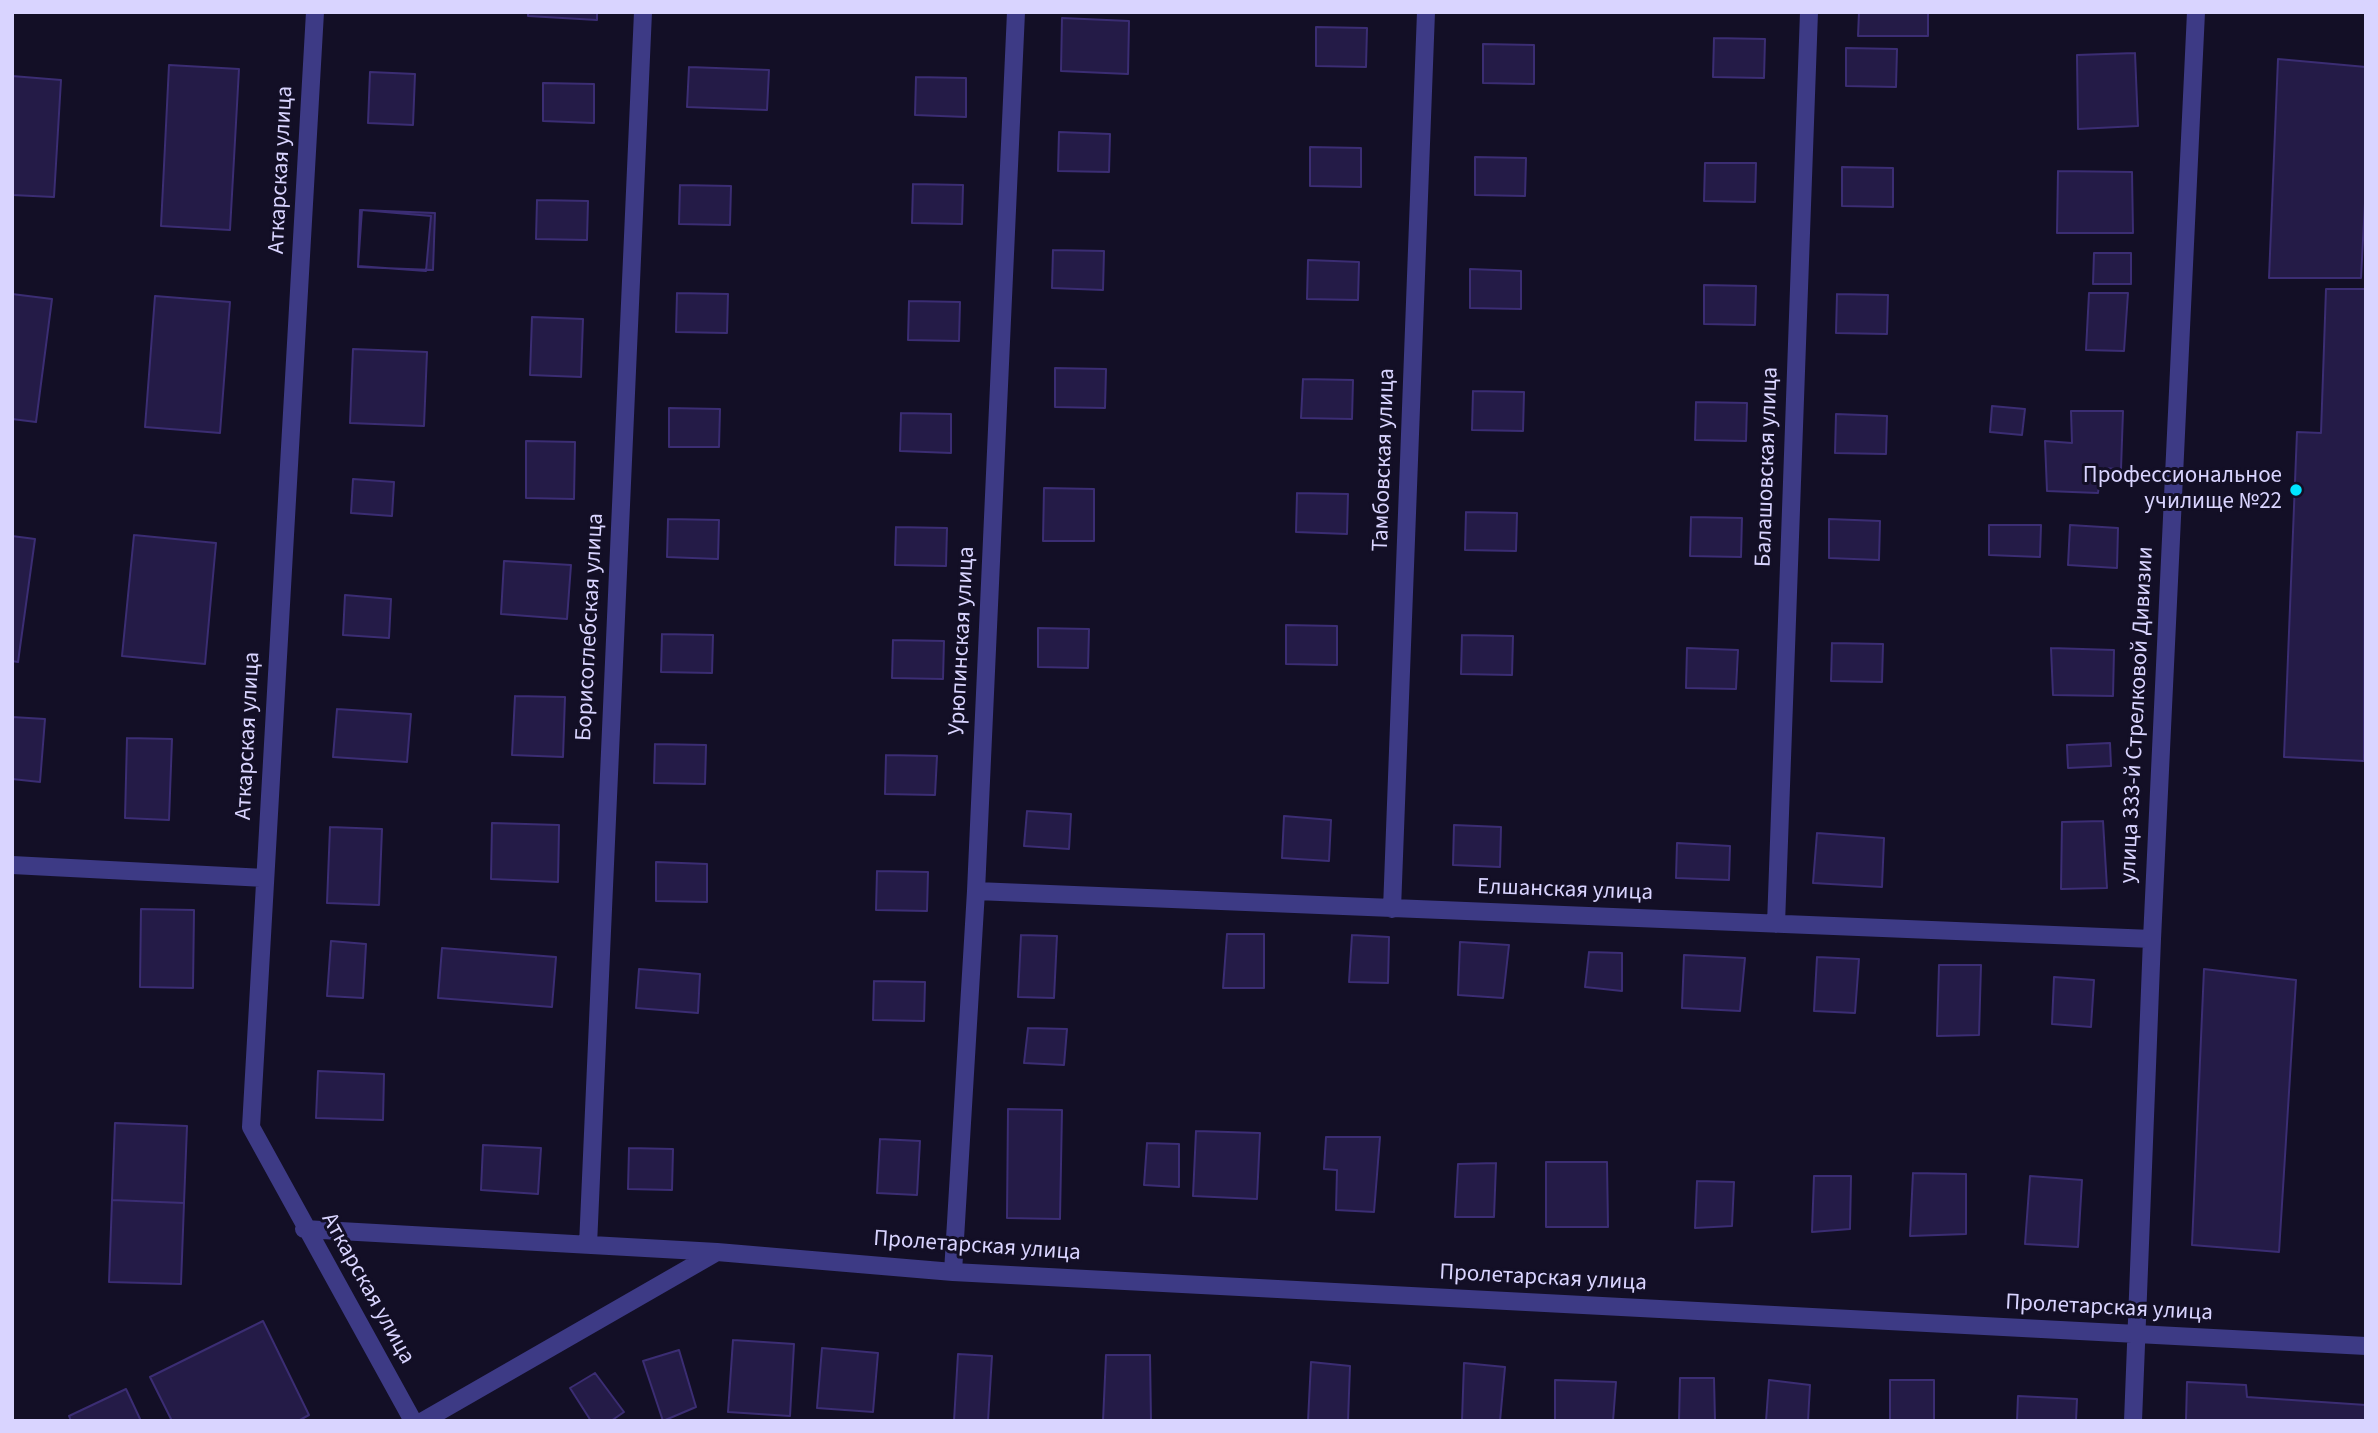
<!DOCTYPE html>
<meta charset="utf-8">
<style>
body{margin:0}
#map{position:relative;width:2378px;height:1433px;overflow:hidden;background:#130f26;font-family:"Source Sans 3",sans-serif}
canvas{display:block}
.frame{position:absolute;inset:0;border:14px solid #d9d4ff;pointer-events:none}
</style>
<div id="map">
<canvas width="2378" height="1433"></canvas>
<div class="frame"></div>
</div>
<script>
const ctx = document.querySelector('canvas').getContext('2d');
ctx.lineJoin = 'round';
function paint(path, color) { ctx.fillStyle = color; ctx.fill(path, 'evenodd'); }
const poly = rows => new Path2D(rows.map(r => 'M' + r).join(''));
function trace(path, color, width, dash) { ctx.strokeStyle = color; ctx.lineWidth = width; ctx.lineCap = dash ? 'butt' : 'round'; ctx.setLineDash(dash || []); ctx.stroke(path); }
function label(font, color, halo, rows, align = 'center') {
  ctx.font = font + ' "Source Sans 3",sans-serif'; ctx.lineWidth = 6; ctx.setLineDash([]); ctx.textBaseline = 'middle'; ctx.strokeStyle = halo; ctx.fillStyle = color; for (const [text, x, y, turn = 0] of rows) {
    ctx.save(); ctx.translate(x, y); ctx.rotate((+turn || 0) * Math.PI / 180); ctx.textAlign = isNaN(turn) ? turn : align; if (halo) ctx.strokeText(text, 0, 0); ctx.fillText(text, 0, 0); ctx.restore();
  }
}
const building = poly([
 [528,12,597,12,597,20,528,16,528,12],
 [1859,12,1928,12,1928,36,1858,36,1859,12],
 [1062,18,1129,21,1128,74,1061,71,1062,18],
 [1316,27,1367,28,1366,67,1316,66,1316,27],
 [1714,38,1765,39,1764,78,1713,77,1714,38],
 [1483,44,1534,45,1534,84,1483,83,1483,44],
 [1846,48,1897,49,1896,87,1846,86,1846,48],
 [2135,53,2138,126,2078,129,2077,55,2135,53],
 [2278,59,2366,67,2366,184,2361,278,2269,278,2278,59],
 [169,65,239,69,230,230,161,226,169,65],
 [689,67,769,70,767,110,687,107,689,67],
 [370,72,415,74,413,125,368,123,370,72],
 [12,76,61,80,54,197,12,195,12,76],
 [916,77,966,78,966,117,915,115,916,77],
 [543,83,594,84,594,123,543,121,543,83],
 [1059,132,1110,134,1109,172,1058,171,1059,132],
 [1310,147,1361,148,1361,187,1310,186,1310,147],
 [1475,157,1526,158,1525,196,1475,195,1475,157],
 [1705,163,1756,163,1755,202,1704,201,1705,163],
 [1842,167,1893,168,1893,207,1842,206,1842,167],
 [2058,171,2132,172,2133,233,2057,233,2058,171],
 [913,184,963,185,962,224,912,223,913,184],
 [680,185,731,186,730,225,679,224,680,185],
 [537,200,588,201,587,240,536,239,537,200],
 [360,210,435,213,433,270,358,267,360,210],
 [362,210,431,216,426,271,358,266,362,210],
 [1053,250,1104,251,1103,290,1052,288,1053,250],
 [2094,253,2131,253,2131,284,2093,284,2094,253],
 [1308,260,1359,262,1358,300,1307,299,1308,260],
 [1470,269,1521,271,1521,309,1470,308,1470,269],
 [1704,285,1756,286,1755,325,1704,324,1704,285],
 [2326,289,2366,289,2364,761,2284,757,2297,432,2321,433,2326,289],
 [677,293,728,294,727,333,676,332,677,293],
 [2089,293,2128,293,2124,351,2086,350,2089,293],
 [12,294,52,299,36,422,12,419,12,294],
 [1837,294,1888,295,1887,334,1836,333,1837,294],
 [155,296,230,302,220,433,145,427,155,296],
 [909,301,960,302,959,341,908,340,909,301],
 [532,317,583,319,581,377,530,375,532,317],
 [353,349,427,352,424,426,350,423,353,349],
 [1055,368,1106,369,1105,408,1055,407,1055,368],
 [1303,379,1353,380,1352,419,1301,418,1303,379],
 [1473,391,1524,392,1523,431,1472,430,1473,391],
 [1696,402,1747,403,1746,441,1695,440,1696,402],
 [1992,406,2025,409,2022,435,1990,432,1992,406],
 [669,408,720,409,719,447,669,447,669,408],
 [2071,411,2123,411,2121,469,2101,468,2098,493,2047,491,2045,441,2072,443,2071,411],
 [901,413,951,414,951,453,900,451,901,413],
 [1836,414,1887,416,1886,454,1835,453,1836,414],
 [526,441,575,442,574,499,526,498,526,441],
 [353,479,394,482,392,516,351,513,353,479],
 [1044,488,1094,489,1094,541,1043,541,1044,488],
 [1297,493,1348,494,1347,534,1296,532,1297,493],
 [1466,512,1517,513,1516,551,1465,550,1466,512],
 [1691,517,1742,518,1741,557,1690,556,1691,517],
 [668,519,719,520,718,559,667,557,668,519],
 [1829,519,1880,521,1879,560,1829,558,1829,519],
 [1989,525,2041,525,2040,557,1989,555,1989,525],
 [2070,525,2118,528,2117,568,2068,565,2070,525],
 [896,527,947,528,946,566,895,565,896,527],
 [134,535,216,543,205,664,122,656,134,535],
 [12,536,35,539,18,662,12,661,12,536],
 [504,561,571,565,567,619,501,614,504,561],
 [345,595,391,599,389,638,343,635,345,595],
 [1286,625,1337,626,1337,665,1286,664,1286,625],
 [1038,628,1089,629,1088,668,1038,667,1038,628],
 [662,634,713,635,712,673,661,672,662,634],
 [1462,635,1513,636,1512,675,1461,674,1462,635],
 [893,640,944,641,943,679,892,678,893,640],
 [1832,643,1883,644,1882,682,1831,681,1832,643],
 [1687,648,1738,650,1736,689,1686,688,1687,648],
 [2051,648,2114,650,2113,696,2053,695,2051,648],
 [515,696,565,697,563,757,512,755,515,696],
 [337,709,411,714,407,762,333,757,337,709],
 [12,717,45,719,40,782,12,779,12,717],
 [127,738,172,739,169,820,125,818,127,738],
 [2110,743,2111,766,2068,768,2067,745,2110,743],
 [655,744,706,745,705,784,654,783,655,744],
 [886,755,937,756,935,795,885,794,886,755],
 [1027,811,1071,814,1069,849,1024,846,1027,811],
 [1284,816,1331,820,1329,861,1282,858,1284,816],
 [2103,821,2107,888,2061,889,2062,822,2103,821],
 [492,823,559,825,558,882,491,879,492,823],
 [1454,825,1501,827,1500,867,1453,865,1454,825],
 [330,827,382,829,379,905,327,903,330,827],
 [1817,833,1884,838,1882,887,1813,883,1817,833],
 [1677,843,1730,846,1729,880,1676,878,1677,843],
 [656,862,707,864,707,902,656,901,656,862],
 [877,871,928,872,927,911,876,910,877,871],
 [141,909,194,910,193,988,140,987,141,909],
 [1227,934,1264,934,1264,988,1223,988,1227,934],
 [1021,935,1057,936,1054,998,1018,997,1021,935],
 [1352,935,1389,937,1388,983,1349,982,1352,935],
 [331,941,366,944,363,998,327,996,331,941],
 [1460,942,1509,945,1503,998,1458,995,1460,942],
 [442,948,556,957,552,1007,438,998,442,948],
 [1589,952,1622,953,1622,991,1585,987,1589,952],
 [1684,955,1745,958,1740,1011,1682,1008,1684,955],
 [1817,957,1859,959,1855,1013,1814,1011,1817,957],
 [1939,965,1981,965,1979,1035,1937,1036,1939,965],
 [639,969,700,974,698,1013,636,1008,639,969],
 [2204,969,2296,980,2279,1252,2192,1245,2204,969],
 [2054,977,2094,980,2091,1027,2052,1024,2054,977],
 [874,981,925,982,924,1021,873,1020,874,981],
 [1028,1028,1067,1029,1064,1065,1024,1063,1028,1028],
 [318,1071,384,1074,383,1120,316,1118,318,1071],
 [1008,1109,1062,1110,1060,1219,1007,1218,1008,1109],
 [115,1123,187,1126,184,1203,112,1200,115,1123],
 [1196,1131,1260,1133,1257,1199,1193,1196,1196,1131],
 [1326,1137,1380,1137,1374,1212,1336,1210,1337,1170,1324,1169,1326,1137],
 [880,1139,920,1141,917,1195,877,1193,880,1139],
 [1147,1143,1179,1144,1179,1187,1144,1185,1147,1143],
 [483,1145,541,1148,538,1194,481,1190,483,1145],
 [629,1148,673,1149,672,1190,628,1189,629,1148],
 [1546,1162,1607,1162,1608,1227,1546,1227,1546,1162],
 [1496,1163,1494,1217,1455,1217,1458,1164,1496,1163],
 [1913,1173,1966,1174,1966,1234,1910,1236,1913,1173],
 [1814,1176,1851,1176,1850,1229,1812,1232,1814,1176],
 [2030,1176,2082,1180,2078,1247,2025,1244,2030,1176],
 [1697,1181,1734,1182,1732,1226,1695,1228,1697,1181],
 [112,1200,184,1203,181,1284,109,1282,112,1200],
 [263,1321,309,1415,298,1421,172,1421,150,1377,263,1321],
 [733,1340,794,1344,790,1416,728,1412,733,1340],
 [822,1348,878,1353,873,1412,817,1408,822,1348],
 [679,1350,696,1407,663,1421,643,1361,679,1350],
 [958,1354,992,1356,988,1421,954,1421,958,1354],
 [1106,1355,1150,1355,1151,1421,1103,1421,1106,1355],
 [1311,1362,1350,1366,1348,1421,1308,1421,1311,1362],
 [1464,1363,1505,1367,1500,1421,1462,1421,1464,1363],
 [595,1373,624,1412,611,1421,591,1421,570,1388,595,1373],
 [1680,1378,1714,1378,1715,1421,1679,1421,1680,1378],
 [1555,1380,1616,1382,1613,1421,1555,1421,1555,1380],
 [1769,1380,1810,1385,1808,1421,1766,1421,1769,1380],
 [1890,1380,1934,1380,1934,1421,1890,1421,1890,1380],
 [2187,1382,2246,1385,2247,1397,2366,1405,2366,1421,2186,1421,2187,1382],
 [126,1389,141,1421,71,1421,69,1416,126,1389],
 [2018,1396,2077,1399,2076,1421,2017,1421,2018,1396]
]);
paint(building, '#241b47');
trace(building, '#3b2d73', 2);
trace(poly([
 [315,12,251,1127,413,1421],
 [12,865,265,878],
 [976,891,2152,939],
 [1392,909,1426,12],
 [1776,924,1809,12],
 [304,1229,717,1252,953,1272,2366,1346],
 [588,1245,643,12],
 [953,1272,976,891,1016,12],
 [423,1421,717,1252],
 [2133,1421,2152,939,2196,12]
]), '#3d3a85', 18);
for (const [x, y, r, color] of [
 [2296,490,7,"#00e5ff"]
]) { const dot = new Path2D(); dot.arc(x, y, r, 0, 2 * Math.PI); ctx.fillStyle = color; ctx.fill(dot); trace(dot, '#130f26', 2.5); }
label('23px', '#d9d4ff', '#130f26', [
 ["Аткарская улица",282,170,-87],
 ["Тамбовская улица",1385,460,-88],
 ["Балашовская улица",1768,467,-88],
 ["Борисоглебская улица",591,627,-87],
 ["Урюпинская улица",963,641,-87],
 ["улица 333-й Стрелковой Дивизии",2138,715,-87],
 ["Аткарская улица",249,736,-87],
 ["Елшанская улица",1565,891,2],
 ["Пролетарская улица",977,1247,4],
 ["Пролетарская улица",1543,1279,3],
 ["Аткарская улица",367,1289,61],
 ["Пролетарская улица",2109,1309,3]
]);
label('23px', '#d9d4ff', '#130f26', [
 ["Профессиональное",2282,477],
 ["училище №22",2282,503]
], 'right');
</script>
